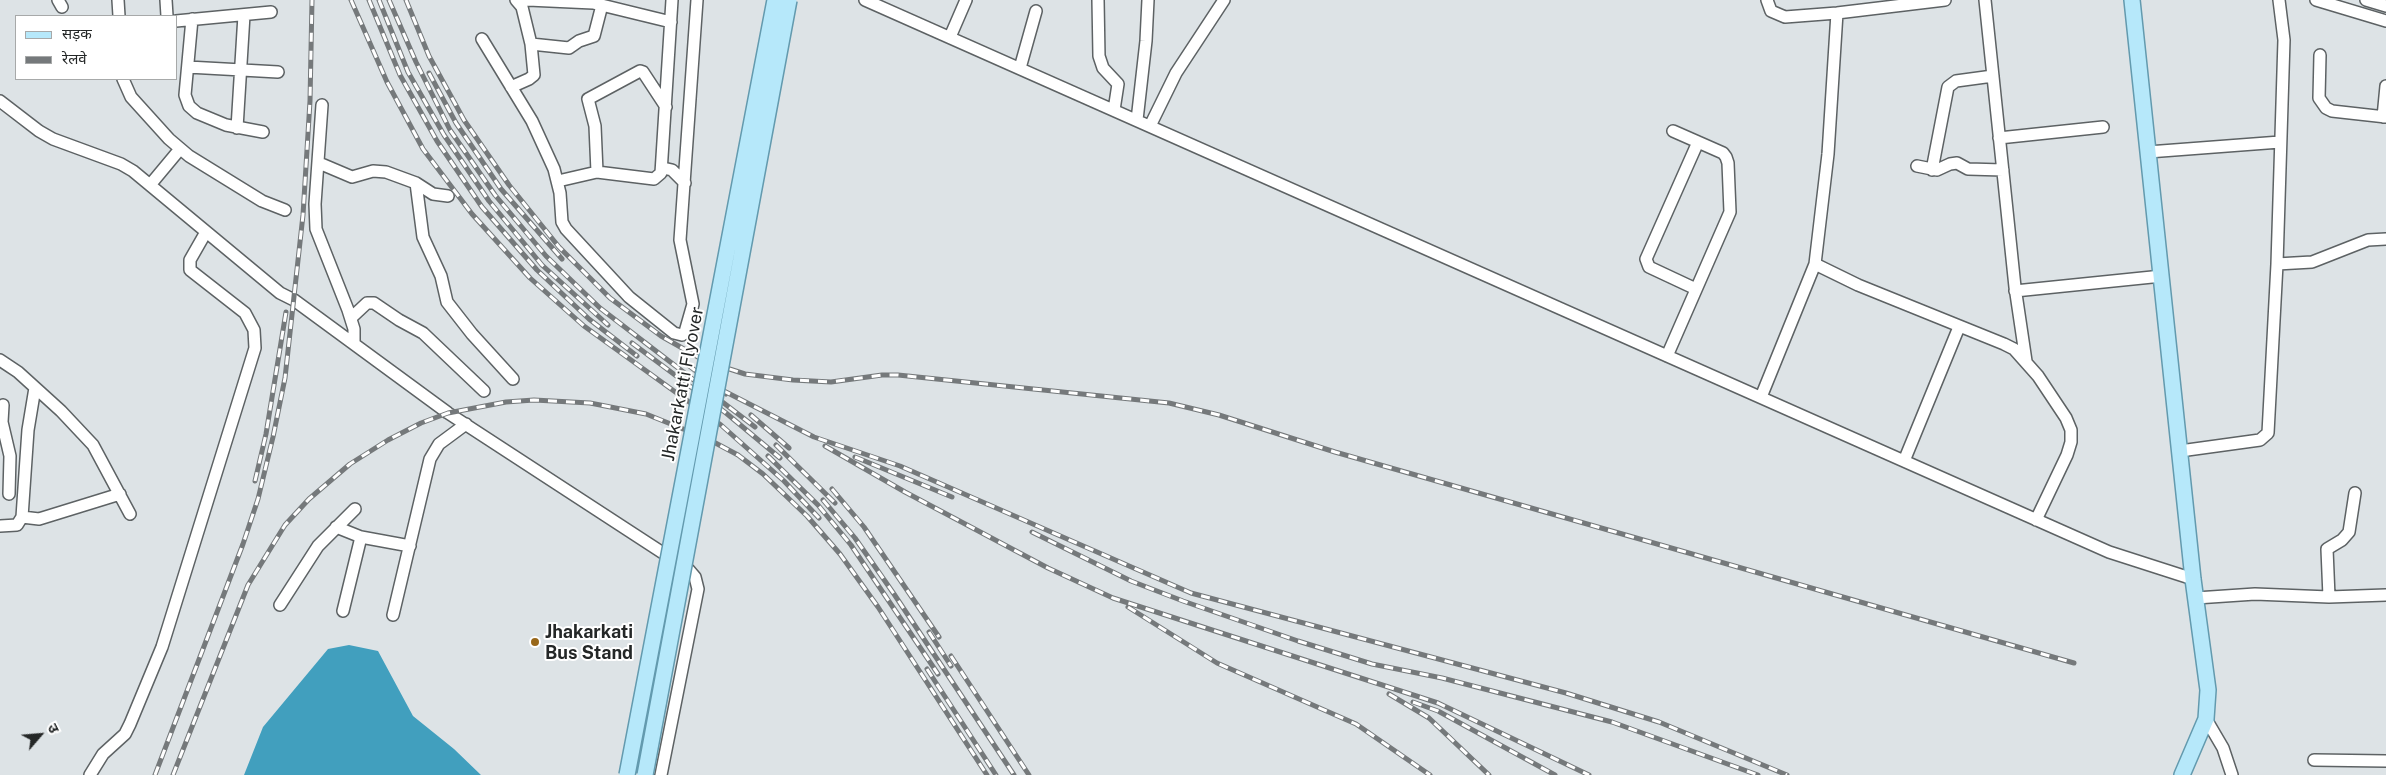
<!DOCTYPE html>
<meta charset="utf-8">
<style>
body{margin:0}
#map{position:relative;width:2386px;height:775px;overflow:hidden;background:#dde3e6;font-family:"Public Sans","Noto Sans Devanagari",sans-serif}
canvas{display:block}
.legend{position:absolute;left:15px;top:15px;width:162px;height:65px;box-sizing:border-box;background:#fff;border:1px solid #a7a9a9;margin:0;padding:6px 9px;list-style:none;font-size:15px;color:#242727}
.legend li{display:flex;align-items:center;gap:10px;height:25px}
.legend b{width:25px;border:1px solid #a7a9a9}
.north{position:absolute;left:15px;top:710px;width:50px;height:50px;-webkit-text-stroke:4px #fff;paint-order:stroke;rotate:63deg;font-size:14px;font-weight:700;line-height:20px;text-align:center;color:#242727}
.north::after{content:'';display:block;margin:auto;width:18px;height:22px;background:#242727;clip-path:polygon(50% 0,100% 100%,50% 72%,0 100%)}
</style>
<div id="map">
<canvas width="2386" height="775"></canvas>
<ul class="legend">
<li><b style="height:6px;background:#b6e8fa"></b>सड़क</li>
<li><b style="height:6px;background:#75797b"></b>रेलवे</li>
</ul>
<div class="north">उ</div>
</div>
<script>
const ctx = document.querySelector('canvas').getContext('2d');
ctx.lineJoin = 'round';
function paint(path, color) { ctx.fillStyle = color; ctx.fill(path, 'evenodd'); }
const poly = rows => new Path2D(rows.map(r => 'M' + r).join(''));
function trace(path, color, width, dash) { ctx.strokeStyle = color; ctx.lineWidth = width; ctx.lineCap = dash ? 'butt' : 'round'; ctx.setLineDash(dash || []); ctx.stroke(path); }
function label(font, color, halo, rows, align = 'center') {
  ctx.font = font + ' "Public Sans",sans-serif'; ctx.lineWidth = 4; ctx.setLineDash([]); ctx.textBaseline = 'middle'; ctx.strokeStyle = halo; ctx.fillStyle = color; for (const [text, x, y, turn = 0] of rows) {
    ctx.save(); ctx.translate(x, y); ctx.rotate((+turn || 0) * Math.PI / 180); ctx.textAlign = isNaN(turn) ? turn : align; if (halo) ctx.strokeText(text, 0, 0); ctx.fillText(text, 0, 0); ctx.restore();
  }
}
paint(poly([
 [349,645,378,651,413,716,454,749,481,775,244,775,263,727,328,649]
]), '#419fbe');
const minor = poly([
 [58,0,62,7],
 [118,0,119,16],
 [166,0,167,16],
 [865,0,2109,552,2193,579],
 [1098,0,1099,56,1103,68,1118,84,1114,110],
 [1767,0,1771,11,1785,17,1837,13,1945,0],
 [1985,0,2015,287,2026,361],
 [2316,0,2386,21],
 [2366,0,2386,6],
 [518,2,528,0,593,3,671,22],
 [192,19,185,95,189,106,197,113,226,125,263,132],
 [176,21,271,12],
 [950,37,966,0],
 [482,39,532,121,554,169,560,193,562,222,566,229,629,297,674,333,682,335,685,332,693,304,680,240,697,0],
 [531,44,569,48,579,41,594,36,602,5],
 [2320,55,2319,98,2326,108,2332,111,2386,117],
 [188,67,278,72],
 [1020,68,1036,11],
 [123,79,131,97,169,139,189,156,262,201,285,210],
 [511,87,529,79,534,75,531,44,522,7,516,0],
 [0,101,39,131,53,139,121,164,133,171,280,293,294,300,448,413,689,570,695,577,698,589,661,775],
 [322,105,315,204,316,229,348,310,354,329,354,344],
 [2383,117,2386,86],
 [1137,120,1146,41,1148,0],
 [1150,126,1176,73,1224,0],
 [237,128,244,15],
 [1999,138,2103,127],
 [2148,152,2280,142],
 [319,163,352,177,373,171,386,172,416,183,433,194,448,196],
 [1917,166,1937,170,1950,164,1957,163,1968,169,2003,170],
 [663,168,672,170,685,183],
 [1932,170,1948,87,1956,81,1993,76],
 [597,172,595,126,588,99,640,71,643,72,666,107],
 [558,181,597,172,654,179,661,173,672,0],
 [416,183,423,237,441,276,447,302,472,334,513,379],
 [150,185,180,149],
 [1815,264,1828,154,1837,13],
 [2277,264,2312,262,2368,240,2386,239],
 [1696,289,1649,267,1646,259,1698,142],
 [2015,291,2162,276],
 [351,318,367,303,374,303,399,320,423,333,484,391],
 [1667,356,1730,212,1728,163,1726,157,1723,153,1673,131],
 [0,360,18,372,61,411,93,445,130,514],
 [1761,397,1815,264,1858,285,2004,344,2014,349,2038,376,2066,418,2071,430,2071,442,2067,455,2036,520],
 [3,405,2,422,10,456,9,494],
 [2180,451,2260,440,2268,433,2277,264,2284,40,2279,0],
 [1904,461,1959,327],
 [22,517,39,519,120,494],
 [0,526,17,525,22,517,28,430,35,388],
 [336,527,361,537,410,546],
 [2329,597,2327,549,2342,540,2349,532,2355,493],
 [2196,598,2255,594,2329,597,2386,595],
 [280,605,318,546,355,509],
 [343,611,361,537],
 [393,615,430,459,439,444,466,424],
 [2206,719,2223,748,2232,775],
 [2314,760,2386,761],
 [90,775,103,754,125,734,130,724,162,647,255,348,254,330,245,313,190,270,190,260,206,232]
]);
const major = poly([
 [2132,0,2193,579,2208,690,2206,719,2182,775]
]);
trace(minor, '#5d6264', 14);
trace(major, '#639aae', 18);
trace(minor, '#fff', 11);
trace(major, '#b6e8fa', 15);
const rail = poly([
 [351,0,387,82,423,149,472,214,530,278,584,326,721,425,784,481,819,518],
 [369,0,400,75,437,141,482,207,537,270,589,319,637,356],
 [379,0,408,72,444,135,489,201,542,265,608,325],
 [389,0,416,62,450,130,495,195,546,256,600,308,755,427],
 [406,0,429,56,464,120,509,185,559,247,610,298,661,336,705,361,745,374,793,380,831,382,882,375,898,375,1169,403,1219,415,1335,452,2074,663],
 [429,73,456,123,501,189,562,259],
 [632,343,726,413,780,458],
 [688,365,726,394],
 [722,390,814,437,900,466,1191,593,1566,693,1659,722,1787,775],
 [751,415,789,448],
 [776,445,835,503],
 [825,446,905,492,1048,568,1113,598,1438,703,1589,775],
 [768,456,818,505,851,545,938,674],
 [855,457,952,497],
 [255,481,266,434,286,312],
 [832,489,864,527,939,637],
 [823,500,855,538,894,594,1014,775],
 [1032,532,1131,581,1183,601,1298,641,1372,664,1442,678,1612,722,1758,775],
 [1128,607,1217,663,1356,724,1430,775],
 [929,632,951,666],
 [951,656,1029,775],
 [927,669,996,775],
 [1389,694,1429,718,1489,775],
 [1413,702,1438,711,1555,775],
 [155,775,243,544,258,499,273,437,285,378,303,215,310,101,312,0],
 [173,775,248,585,285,525,309,499,350,464,388,440,421,423,448,413,506,402,534,400,590,403,646,414,708,439,738,455,763,474,807,516,840,554,878,607,987,775]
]);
trace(rail, '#75797b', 5);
trace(rail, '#fff', 3, [9]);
const majorBridge = poly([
 [627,775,775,0],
 [645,775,789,0]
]);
trace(majorBridge, '#639aae', 18, []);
trace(majorBridge, '#b6e8fa', 15);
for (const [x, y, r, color] of [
 [535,642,5,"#986719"]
]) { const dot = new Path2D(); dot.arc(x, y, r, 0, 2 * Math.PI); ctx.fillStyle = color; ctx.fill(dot); trace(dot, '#fff', 2); }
label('18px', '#242727', '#fff', [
 ["Jhakarkatti Flyover",683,384,-79]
]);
label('bold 18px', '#242727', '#fff', [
 ["Jhakarkati",545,632],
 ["Bus Stand",545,653]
], 'left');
</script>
